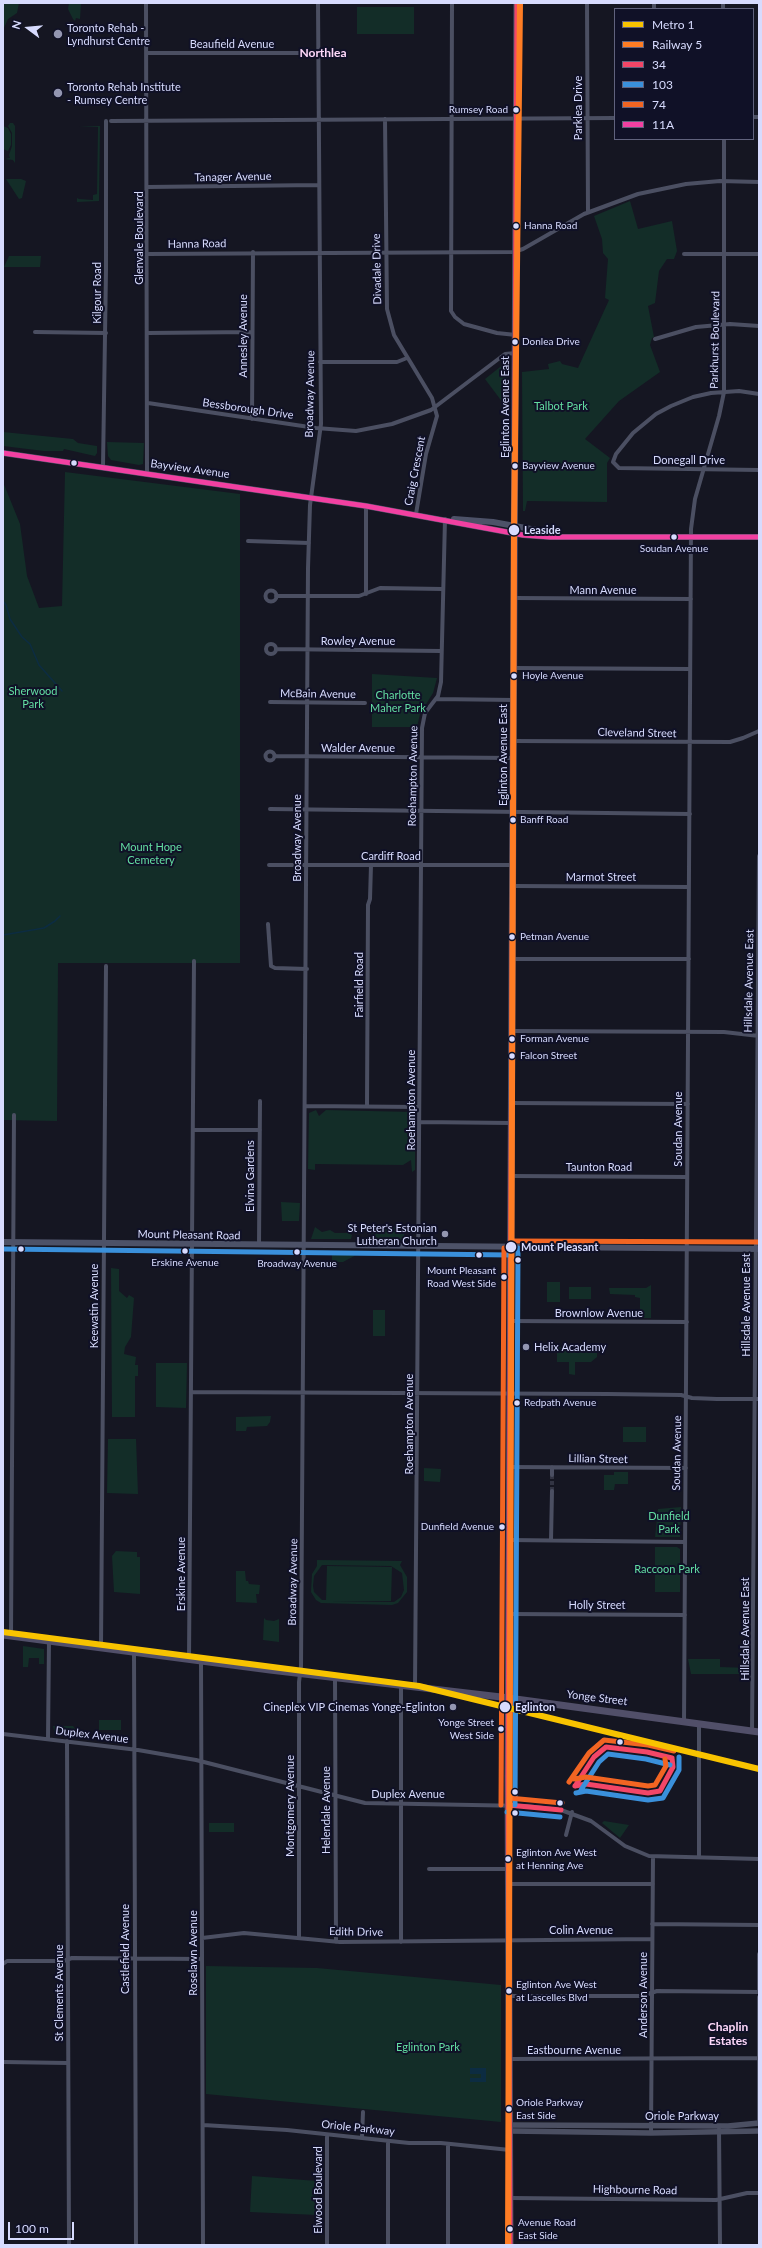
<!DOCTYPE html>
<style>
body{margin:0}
#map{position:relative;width:762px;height:2248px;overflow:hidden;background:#151622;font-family:Lato,sans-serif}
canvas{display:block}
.frame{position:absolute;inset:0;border:4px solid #d7dbfe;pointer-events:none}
.legend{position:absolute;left:614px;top:8px;width:140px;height:132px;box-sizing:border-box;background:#101127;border:1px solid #60627d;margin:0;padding:5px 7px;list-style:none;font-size:12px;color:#d7dbfe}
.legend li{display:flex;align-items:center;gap:8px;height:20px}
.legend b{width:20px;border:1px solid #60627d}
.north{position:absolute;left:8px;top:8px;width:40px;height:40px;-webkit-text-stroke:3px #101127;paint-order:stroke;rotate:286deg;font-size:11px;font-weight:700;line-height:16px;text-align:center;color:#d7dbfe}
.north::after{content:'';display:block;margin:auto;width:14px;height:18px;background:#d7dbfe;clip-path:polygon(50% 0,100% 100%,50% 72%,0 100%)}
.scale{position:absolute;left:8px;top:2222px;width:66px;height:18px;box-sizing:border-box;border:2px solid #d7dbfe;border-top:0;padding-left:5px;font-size:12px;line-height:14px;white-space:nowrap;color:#d7dbfe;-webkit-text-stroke:3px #101127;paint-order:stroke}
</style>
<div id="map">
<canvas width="762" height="2248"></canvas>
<div class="frame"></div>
<ul class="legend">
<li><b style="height:5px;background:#f8c300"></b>Metro 1</li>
<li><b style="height:5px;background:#ff7d24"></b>Railway 5</li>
<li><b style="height:5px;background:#f34667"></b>34</li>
<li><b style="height:5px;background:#3a90db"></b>103</li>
<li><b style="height:5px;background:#f26522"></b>74</li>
<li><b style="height:5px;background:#f240a1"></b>11A</li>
</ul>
<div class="north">N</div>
<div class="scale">100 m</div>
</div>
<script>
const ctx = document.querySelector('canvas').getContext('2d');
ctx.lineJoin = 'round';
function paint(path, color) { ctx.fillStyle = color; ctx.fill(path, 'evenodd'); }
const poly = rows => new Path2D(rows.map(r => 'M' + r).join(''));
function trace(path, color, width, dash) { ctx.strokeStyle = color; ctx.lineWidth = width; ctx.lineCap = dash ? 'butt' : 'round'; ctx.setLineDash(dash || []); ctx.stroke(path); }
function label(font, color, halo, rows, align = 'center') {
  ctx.font = font + ' Lato,sans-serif'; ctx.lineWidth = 4; ctx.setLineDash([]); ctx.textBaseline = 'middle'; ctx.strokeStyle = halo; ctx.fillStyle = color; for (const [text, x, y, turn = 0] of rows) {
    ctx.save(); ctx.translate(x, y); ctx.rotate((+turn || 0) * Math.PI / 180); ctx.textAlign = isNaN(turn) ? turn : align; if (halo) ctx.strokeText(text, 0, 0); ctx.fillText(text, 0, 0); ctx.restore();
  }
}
paint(poly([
 [3,3,19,3,17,13,8,19,3,30],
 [69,3,81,3,80,19,76,18,75,21,73,19,68,9],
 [357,7,414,7,414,34,357,34],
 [10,123,13,123,15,126,15,163,13,160,5,159,10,158,9,155,12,146,12,133,8,126],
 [3,126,8,128,11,134,11,145,8,151,3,149],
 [79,126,100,126,99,201,77,202,77,198,79,199,93,200,93,195,97,194,98,127],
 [6,179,21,179,26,181,22,198,19,199],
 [630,201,638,229,672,221,677,251,674,259,667,259,659,271,655,303,648,306,654,337,652,338,650,345,660,372,619,401,585,439,610,458,607,463,607,502,527,501,525,511,523,511,522,372,549,369,548,364,560,361,562,364,578,368,609,300,605,298,608,259,603,253,602,239,594,216],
 [9,256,41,256,40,267,4,267],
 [505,363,508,364,508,405,506,407,485,379],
 [3,432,73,439,78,443,97,446,97,453,95,456,64,449,63,451,44,451,3,446],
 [107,442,144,443,143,464,139,465,111,460,108,456],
 [65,472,240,494,240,963,58,963,57,1121,3,1120,3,482,20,524,27,576,39,608,62,606],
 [372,674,437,678,433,693,420,714,417,727,372,727],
 [316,1110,319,1116,326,1110,413,1112,415,1115,415,1170,412,1172,411,1160,403,1165,315,1164,315,1170,308,1169,309,1113],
 [281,1202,300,1203,299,1221,282,1221],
 [315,1227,322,1232,330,1230,335,1233,348,1233,352,1235,351,1239,311,1239],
 [373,1227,404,1227,404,1241,372,1240,371,1229],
 [332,1253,360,1253,343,1262,332,1262],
 [111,1268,119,1269,119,1291,127,1298,129,1295,134,1298,131,1337,125,1347,124,1354,136,1357,135,1365,138,1365,138,1376,135,1376,135,1417,112,1417],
 [547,1282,560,1282,560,1302,547,1302],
 [651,1285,651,1318,640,1318,640,1298,635,1297,635,1295,610,1294,609,1288,646,1288],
 [569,1287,591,1287,591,1299,569,1299],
 [373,1310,385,1310,385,1336,373,1336],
 [597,1346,597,1357,591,1362,575,1362,575,1375,569,1374,569,1362,557,1362,557,1347],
 [156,1363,187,1363,186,1408,156,1407],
 [271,1416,270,1422,267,1426,247,1427,246,1431,236,1431,236,1417],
 [623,1427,646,1427,646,1442,623,1442],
 [108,1439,136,1439,138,1494,107,1493],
 [424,1468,441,1469,440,1482,424,1481],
 [614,1472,628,1472,628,1484,615,1484,614,1490,604,1490,604,1475,614,1475],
 [681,1507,680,1537,655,1537,658,1509],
 [655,1547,677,1547,680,1549,680,1592,655,1592],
 [116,1551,137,1552,137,1557,140,1557,140,1594,114,1592,112,1556],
 [317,1560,402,1561,400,1565,407,1577,407,1592,398,1603,392,1605,321,1603,316,1600,311,1592,312,1574,317,1566],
 [322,1565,391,1566,402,1573,404,1590,401,1597,394,1602,331,1601,391,1601,392,1567,327,1566,326,1600,322,1600,314,1592,313,1586,314,1576],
 [236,1571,245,1571,246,1581,248,1581,249,1584,260,1585,259,1594,256,1594,257,1603,236,1602],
 [264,1618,266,1620,274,1621,279,1619,279,1642,263,1640],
 [23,1646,44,1649,44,1664,39,1664,39,1658,29,1658,28,1667,23,1667],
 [688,1659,720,1659,720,1667,749,1668,747,1668,747,1673,743,1674,691,1674],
 [99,1720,121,1720,121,1730,99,1730],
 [53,1726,73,1726,77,1731,76,1737,55,1735],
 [604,1821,629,1825,620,1838,602,1823],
 [209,1823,234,1823,234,1832,209,1832],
 [206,1966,317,1968,501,1985,501,2122,206,2094],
 [252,2176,317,2181,317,2215,250,2212]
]), '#132d28');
paint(poly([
 [470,2068,486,2068,486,2082,470,2082,470,2078,481,2078,481,2074,470,2074]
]), '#0c2c42');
trace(poly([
 [3,601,6,605,10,619,22,637,30,644,39,665,62,691],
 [3,935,44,928,55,921,60,916]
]), '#0c2c42', 1.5);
trace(poly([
 [552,1491,552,1475]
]), '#323443', 4, [4, 2]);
trace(poly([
 [146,3,147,473],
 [452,3,451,311,455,317,464,324,497,333,516,335],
 [587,3,588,212],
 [654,3,654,9],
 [723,3,723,9],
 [146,53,318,53],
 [753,117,759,117],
 [385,119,387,309,394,335,432,398,437,416,426,454,416,514],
 [111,121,615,118],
 [147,187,318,185],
 [148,254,513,252,523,249,584,214,638,194,686,184,720,181,759,182],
 [684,254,759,254],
 [35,332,106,333],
 [148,333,252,332],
 [655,339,696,327,730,324,759,326],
 [320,362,397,362,407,358],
 [759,394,739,391,711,393,693,397,671,406,656,414,633,433,616,454,613,462,619,468,759,470],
 [148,403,316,428,356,431,392,424,431,410,505,354,516,353],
 [252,419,253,252],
 [103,466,106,270,106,121],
 [366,506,366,594],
 [248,541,309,543],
 '265.5 596a5.5 5.5 0 1 1 11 0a5.5 5.5 0 1 1-11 0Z',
 [276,596,359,596,380,588,442,589],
 [515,598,691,599],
 '266 649a5 5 0 1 1 10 0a5 5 0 1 1-10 0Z',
 [276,649,441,651],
 [514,668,690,669],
 [436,699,514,700],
 [270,702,365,703],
 [513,741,730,742,743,738,759,731],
 '265.5 756a4.5 4.5 0 1 1 9 0a4.5 4.5 0 1 1-9 0Z',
 [275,756,513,758],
 [270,809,690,814],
 [269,865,514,865],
 [514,886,689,887],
 [268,924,271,966,275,968,307,969],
 [512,959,689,959],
 [512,1031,724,1032,759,1036],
 [511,1103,688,1104],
 [306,1106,419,1107],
 [367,1106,368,905,370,899,371,865],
 [419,1122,511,1123],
 [193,1130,260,1130],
 [511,1176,687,1177],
 [259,1245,260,1101],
 [511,1321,687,1322],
 [191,1392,608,1394,681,1395,692,1398,717,1399,759,1399],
 [510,1467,686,1468],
 [552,1475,552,1467],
 [509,1540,685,1542],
 [551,1540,552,1491],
 [509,1614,685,1615],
 [11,1636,14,1115],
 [101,1647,106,966],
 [134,1652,136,2245],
 [189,1659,194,961],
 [201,1661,203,2245],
 [335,1677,336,1942],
 [415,1687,422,728,425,713,438,696,441,682,445,519],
 [684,1721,691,529,695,499,719,416,724,392,724,139],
 [752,1731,759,856],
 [3,1734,138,1750,196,1760,365,1803,526,1806,561,1810,591,1821,625,1846,649,1856,759,1859],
 [48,1739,49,1641],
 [67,1741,69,2245],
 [566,1835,572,1812],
 [699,1857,699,1724],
 [429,1869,509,1869],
 [509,1884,653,1884],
 [652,1924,759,1925],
 [202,1938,244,1933,340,1942,652,1939],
 [299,1938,299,1682,301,1666,308,568,310,505,321,424,318,3],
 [401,1942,401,1685],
 [759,1954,759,1992],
 [3,1964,7,1961,63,1961,72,1958,202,1959],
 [510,1996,642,1996,657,1991,759,1992],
 [510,2059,759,2058],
 [3,2062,68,2063],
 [759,2124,759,1997],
 [203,2125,287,2130,409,2143,441,2143,510,2150],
 [719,2129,720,2245],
 [651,2133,653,1857],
 [327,2135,327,2245],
 [362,2138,363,2112],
 [388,2141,388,2245],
 [448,2144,448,2245],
 [511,2198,716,2200,747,2193,759,2193]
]), '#4b4f62', 4);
trace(poly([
 [510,2125,728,2126,759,2123],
 [510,2131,651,2133,759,2131]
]), '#4b4f62', 5.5);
trace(poly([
 [3,453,366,506,523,535,550,537,759,537],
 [454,519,493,522,558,534],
 [3,1242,759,1249]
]), '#4d5268', 6);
trace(poly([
 [3,1635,270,1670,501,1697,759,1732],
 [510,2245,508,1775,517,3]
]), '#514f69', 7);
trace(poly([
 [575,1786,586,1784,648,1793,660,1791,673,1767,672,1758],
 [575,1786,594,1757,606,1747,647,1752,672,1758],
 [508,1805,561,1810],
 [510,2245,508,1775,517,3]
]), '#f34667', 5);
trace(poly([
 [3,1249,511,1255],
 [581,1790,599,1762,608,1754,646,1759,670,1765],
 [576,1793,586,1791,648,1800,663,1798,679,1770,679,1757],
 [515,1805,518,1248],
 [507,1812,560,1817]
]), '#3a90db', 5);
trace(poly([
 [511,1241,759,1242],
 [574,1779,586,1777,648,1786,655,1785,666,1766,665,1759],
 [569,1782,589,1753,604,1740,648,1745,674,1751],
 [509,1798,562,1803],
 [501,1805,504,1248]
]), '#f26522', 5);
trace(poly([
 [3,453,366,506,523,535,550,537,759,537]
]), '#f240a1', 5);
trace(poly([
 [508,2245,514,531,520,3]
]), '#ff7d24', 6);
trace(poly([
 [3,1632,419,1686,759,1769]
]), '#f8c300', 6);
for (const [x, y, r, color] of [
 [58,34,5,"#9396b1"],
 [58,93,5,"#9396b1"],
 [516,110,3.5,"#d7dbfe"],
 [516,226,3.5,"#d7dbfe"],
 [515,342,3.5,"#d7dbfe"],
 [74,463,3.5,"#d7dbfe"],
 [515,466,3.5,"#d7dbfe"],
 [514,530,6,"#d7dbfe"],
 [674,537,3.5,"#d7dbfe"],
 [514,676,3.5,"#d7dbfe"],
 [513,820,3.5,"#d7dbfe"],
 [512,937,3.5,"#d7dbfe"],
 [512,1039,3.5,"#d7dbfe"],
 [512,1056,3.5,"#d7dbfe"],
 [445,1234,4,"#9396b1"],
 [511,1247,6,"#d7dbfe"],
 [21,1249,3.5,"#d7dbfe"],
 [185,1251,3.5,"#d7dbfe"],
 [297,1252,3.5,"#d7dbfe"],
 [479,1255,3.5,"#d7dbfe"],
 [518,1260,3.5,"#d7dbfe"],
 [504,1277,3.5,"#d7dbfe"],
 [526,1347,4,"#9396b1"],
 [517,1403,3.5,"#d7dbfe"],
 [502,1527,3.5,"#d7dbfe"],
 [453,1707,4,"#9396b1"],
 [505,1707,6,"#d7dbfe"],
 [501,1729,3.5,"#d7dbfe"],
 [620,1742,3.5,"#d7dbfe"],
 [515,1792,3.5,"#d7dbfe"],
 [560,1803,3.5,"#d7dbfe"],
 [515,1813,3.5,"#d7dbfe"],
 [508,1859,3.5,"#d7dbfe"],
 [509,1991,3.5,"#d7dbfe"],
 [509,2109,3.5,"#d7dbfe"],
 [510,2229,3.5,"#d7dbfe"]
]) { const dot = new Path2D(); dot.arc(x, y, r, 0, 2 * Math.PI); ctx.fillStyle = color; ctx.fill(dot); trace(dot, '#101127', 1.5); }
label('10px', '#d7dbfe', '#101127', [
 ["Rumsey Road",508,110,"right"],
 ["Hanna Road",524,226],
 ["Donlea Drive",522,342],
 ["Bayview Avenue",522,466],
 ["Soudan Avenue",674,549,"center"],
 ["Hoyle Avenue",522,676],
 ["Banff Road",520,820],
 ["Petman Avenue",520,937],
 ["Forman Avenue",520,1039],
 ["Falcon Street",520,1056],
 ["Erskine Avenue",185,1263,"center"],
 ["Broadway Avenue",297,1264,"center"],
 ["Mount Pleasant",496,1271,"right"],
 ["Road West Side",496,1284,"right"],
 ["Redpath Avenue",524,1403],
 ["Dunfield Avenue",494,1527,"right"],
 ["Yonge Street",494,1723,"right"],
 ["West Side",494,1736,"right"],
 ["Eglinton Ave West",516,1853],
 ["at Henning Ave",516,1866],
 ["Eglinton Ave West",516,1985],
 ["at Lascelles Blvd",516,1998],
 ["Oriole Parkway",516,2103],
 ["East Side",516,2116],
 ["Avenue Road",518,2223],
 ["East Side",518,2236]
], 'left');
label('11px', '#d7dbfe', '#101127', [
 ["Toronto Rehab -",67,28],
 ["Lyndhurst Centre",67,41],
 ["Toronto Rehab Institute",67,87],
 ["- Rumsey Centre",67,100],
 ["St Peter's Estonian",437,1228,"right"],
 ["Lutheran Church",437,1241,"right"],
 ["Helix Academy",534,1347],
 ["Cineplex VIP Cinemas Yonge-Eglinton",445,1707,"right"]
], 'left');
label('11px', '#d7dbfe', '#101127', [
 ["Beaufield Avenue",232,44],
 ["Parklea Drive",578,108,-90],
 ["Tanager Avenue",233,177,-1],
 ["Glenvale Boulevard",139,238,-90],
 ["Hanna Road",197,244,-1],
 ["Divadale Drive",377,269,-91],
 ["Kilgour Road",97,293,-90],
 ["Annesley Avenue",243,336,-90],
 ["Parkhurst Boulevard",715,340,-89],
 ["Broadway Avenue",310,394,-89],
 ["Eglinton Avenue East",505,407,-90],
 ["Bessborough Drive",248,409,8],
 ["Donegall Drive",689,460],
 ["Bayview Avenue",190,469,8],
 ["Craig Crescent",415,471,-79],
 ["Mann Avenue",603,590],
 ["Rowley Avenue",358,641],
 ["McBain Avenue",318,694,1],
 ["Cleveland Street",637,733,1],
 ["Walder Avenue",358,748],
 ["Eglinton Avenue East",503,755,-90],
 ["Roehampton Avenue",413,776,-89],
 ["Broadway Avenue",297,838,-90],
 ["Cardiff Road",391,856],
 ["Marmot Street",601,877],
 ["Hillsdale Avenue East",749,981,-89],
 ["Fairfield Road",359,985,-90],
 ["Roehampton Avenue",411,1100,-90],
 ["Soudan Avenue",678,1129,-90],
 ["Taunton Road",599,1167],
 ["Elvina Gardens",250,1176,-90],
 ["Mount Pleasant Road",189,1235,1],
 ["Hillsdale Avenue East",746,1305,-90],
 ["Keewatin Avenue",94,1306,-90],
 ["Brownlow Avenue",599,1313],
 ["Roehampton Avenue",409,1424,-90],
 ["Soudan Avenue",677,1453,-89],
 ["Lillian Street",598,1459,1],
 ["Erskine Avenue",181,1574,-90],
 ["Broadway Avenue",293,1582,-89],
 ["Holly Street",597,1605],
 ["Hillsdale Avenue East",745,1629,-90],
 ["Yonge Street",597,1698,7],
 ["Duplex Avenue",92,1735,7],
 ["Duplex Avenue",408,1794],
 ["Montgomery Avenue",290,1806,-90],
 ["Helendale Avenue",326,1810,-90],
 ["Colin Avenue",581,1930],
 ["Edith Drive",356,1932,1],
 ["Castlefield Avenue",125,1949,-90],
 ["Roselawn Avenue",193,1953,-90],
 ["St Clements Avenue",59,1993,-90],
 ["Anderson Avenue",643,1995,-90],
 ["Eastbourne Avenue",574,2050],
 ["Oriole Parkway",682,2116],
 ["Oriole Parkway",358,2128,6],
 ["Elwood Boulevard",318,2190,-90],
 ["Highbourne Road",635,2190,1]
]);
label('11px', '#63dea2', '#101127', [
 ["Talbot Park",561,406],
 ["Sherwood",33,691],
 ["Park",33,704],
 ["Charlotte",398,695],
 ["Maher Park",398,708],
 ["Mount Hope",151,847],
 ["Cemetery",151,860],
 ["Dunfield",669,1516],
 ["Park",669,1529],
 ["Raccoon Park",667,1569],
 ["Eglinton Park",428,2047]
]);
label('bold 11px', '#d7dbfe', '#101127', [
 ["Leaside",524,530],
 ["Mount Pleasant",521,1247],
 ["Eglinton",515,1707]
], 'left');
label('bold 12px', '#fed8fa', '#101127', [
 ["Northlea",323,53],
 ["Chaplin",728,2027],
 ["Estates",728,2041]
]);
</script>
